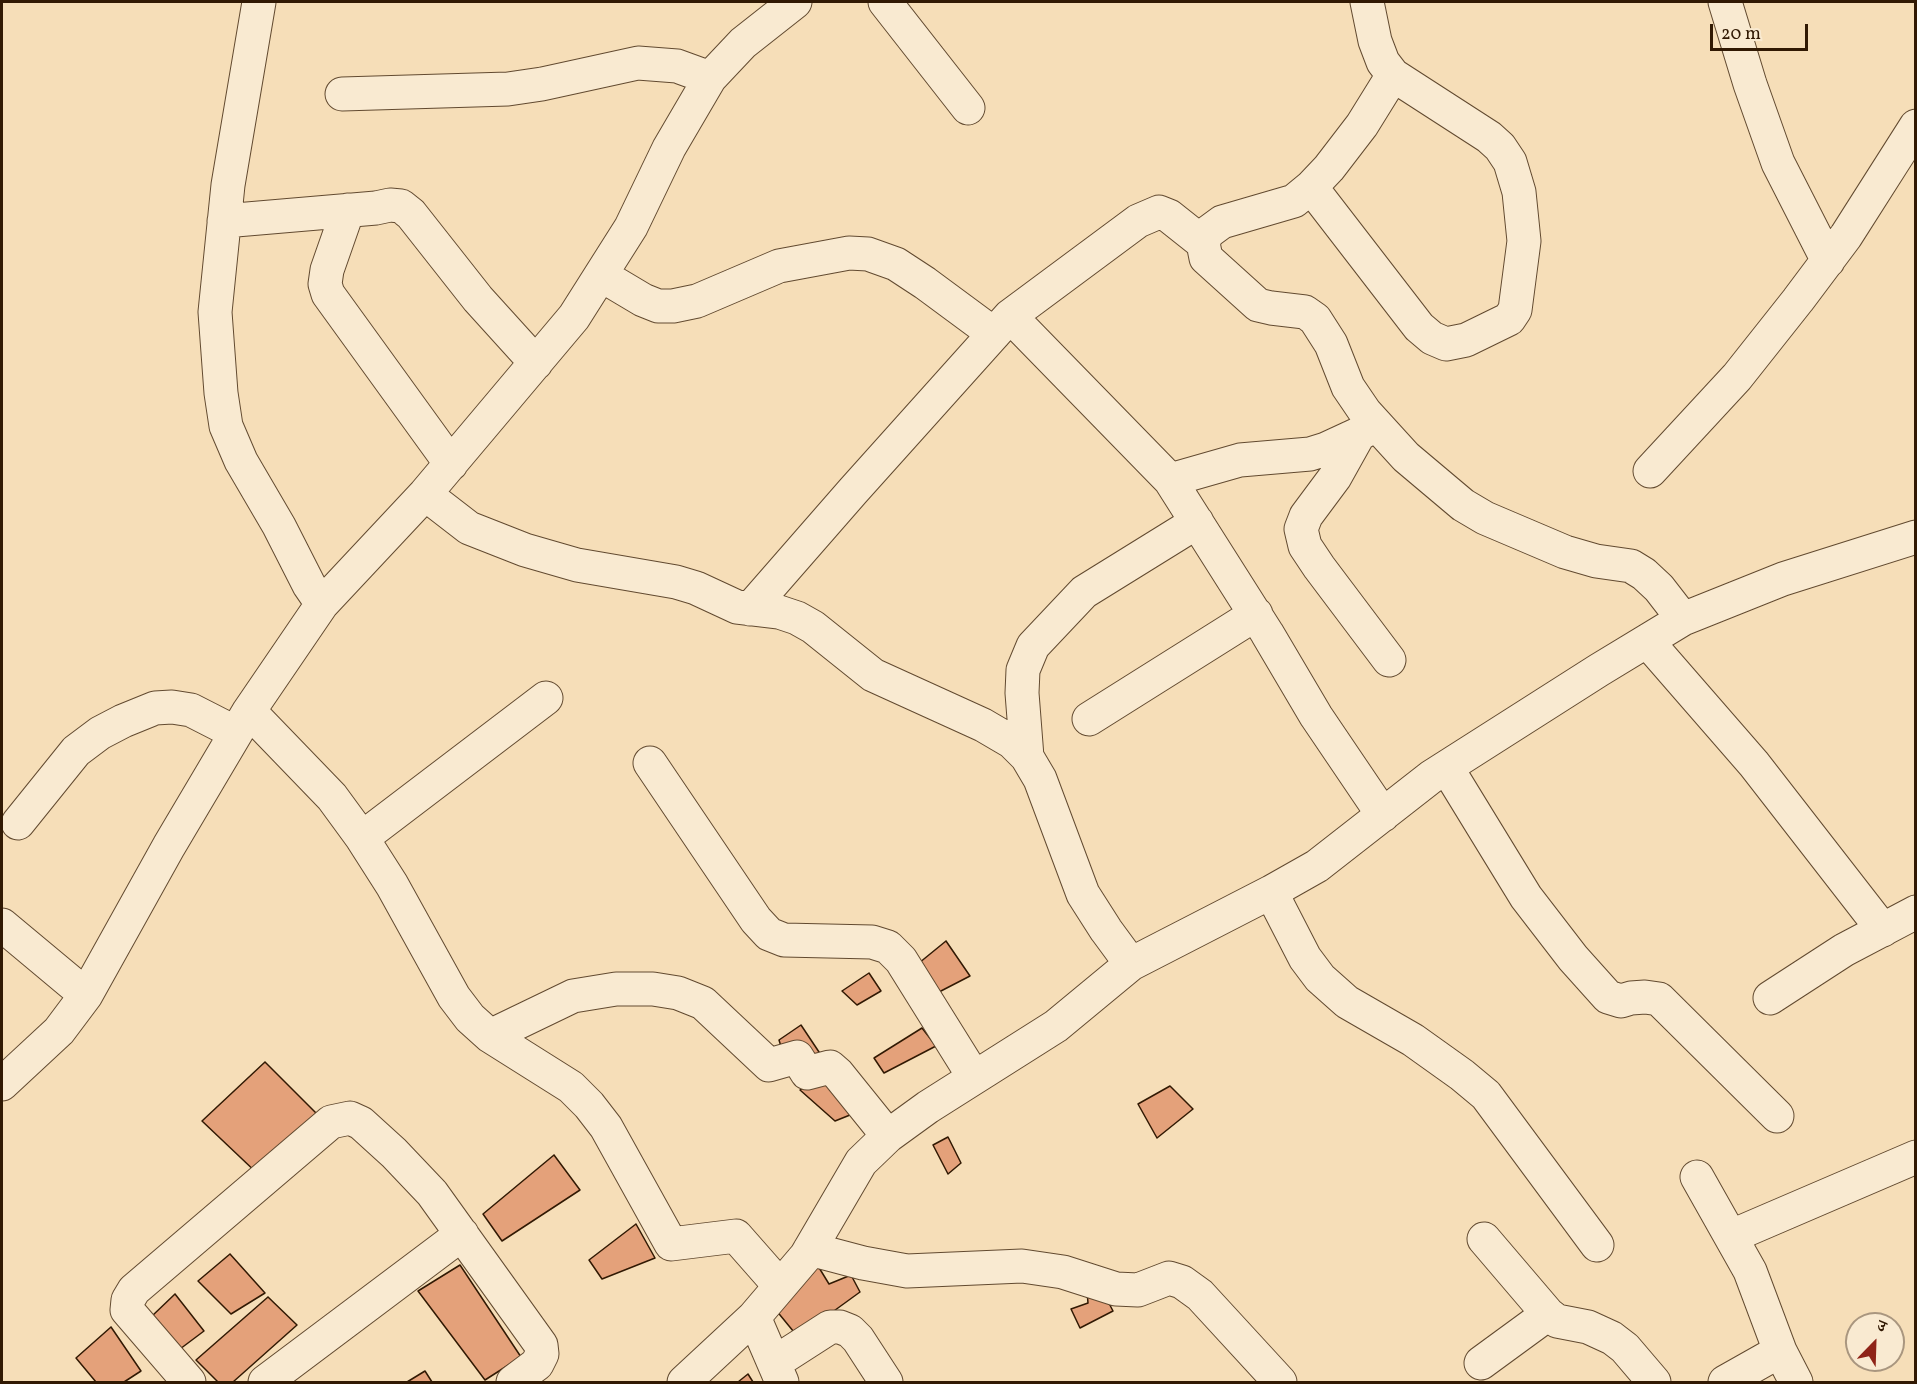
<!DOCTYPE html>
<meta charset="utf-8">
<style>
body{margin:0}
#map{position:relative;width:1917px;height:1384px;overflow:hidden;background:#f6deb8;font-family:Vollkorn,"Noto Serif Devanagari",serif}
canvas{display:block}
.frame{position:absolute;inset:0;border:3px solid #311903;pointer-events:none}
.north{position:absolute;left:1845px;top:1312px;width:60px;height:60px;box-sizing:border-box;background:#f9ead1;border:2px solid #a9967f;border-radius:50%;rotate:23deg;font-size:16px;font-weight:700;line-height:24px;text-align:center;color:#311903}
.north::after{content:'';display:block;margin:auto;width:21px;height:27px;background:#8f2418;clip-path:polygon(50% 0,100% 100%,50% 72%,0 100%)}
.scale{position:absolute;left:1710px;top:24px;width:98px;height:27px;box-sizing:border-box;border:3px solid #311903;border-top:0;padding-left:8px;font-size:18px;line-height:21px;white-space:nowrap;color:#311903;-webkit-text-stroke:4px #f9ead1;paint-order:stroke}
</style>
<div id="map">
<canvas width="1917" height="1384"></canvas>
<div class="frame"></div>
<div class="north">उ</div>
<div class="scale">20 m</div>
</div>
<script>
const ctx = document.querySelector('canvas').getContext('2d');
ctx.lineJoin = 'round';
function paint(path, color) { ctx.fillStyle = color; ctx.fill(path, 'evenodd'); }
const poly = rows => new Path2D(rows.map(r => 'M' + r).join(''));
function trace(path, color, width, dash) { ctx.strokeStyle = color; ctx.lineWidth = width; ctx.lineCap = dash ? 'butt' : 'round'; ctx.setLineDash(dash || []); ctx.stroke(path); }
const building = poly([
 [946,941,970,976,939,992,919,963,946,941],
 [869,973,881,991,857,1005,842,991,869,973],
 [801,1025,825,1061,784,1056,779,1040,801,1025],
 [922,1028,936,1046,884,1073,874,1058,922,1028],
 [265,1062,318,1115,260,1176,202,1121,265,1062],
 [825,1073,850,1115,835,1121,800,1090,825,1073],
 [1170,1086,1193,1109,1157,1138,1138,1104,1170,1086],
 [948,1137,961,1163,948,1174,933,1145,948,1137],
 [554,1155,580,1190,502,1241,483,1214,554,1155],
 [636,1224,655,1258,602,1279,589,1260,636,1224],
 [230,1254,265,1293,231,1314,198,1281,230,1254],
 [460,1265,521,1357,485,1380,418,1291,460,1265],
 [818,1266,829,1284,851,1275,860,1292,798,1337,771,1304,818,1266],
 [1100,1286,1113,1311,1080,1328,1071,1309,1088,1303,1087,1291,1100,1286],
 [175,1294,204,1331,180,1349,151,1317,175,1294],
 [268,1297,297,1325,233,1382,218,1382,196,1360,268,1297],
 [111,1327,141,1371,124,1382,96,1382,76,1358,111,1327],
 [425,1371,432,1382,407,1382,425,1371],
 [748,1374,753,1382,738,1382,748,1374]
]);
paint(building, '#e4a17a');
trace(building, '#311903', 1.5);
const minor = poly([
 [259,2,228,185,215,312,221,393,226,426,241,461,279,526,309,585,322,604],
 [885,2,968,108],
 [1725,2,1750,84,1778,163,1828,261],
 [1393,75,1362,125,1329,168,1311,187,1294,201,1222,222,1207,233,1203,243,1206,258,1258,305,1271,308,1305,312,1315,319,1331,344,1348,387,1365,412,1406,457,1463,505,1485,518,1565,552,1596,561,1631,566,1644,574,1659,588,1683,619],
 [342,94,508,89,542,84,638,63,677,66,710,78],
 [1311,187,1419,327,1432,338,1446,344,1466,340,1509,319,1515,310,1524,241,1519,192,1510,162,1500,147,1489,137,1393,75,1383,62,1375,41,1367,2],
 [348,210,327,270,325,284,328,294,451,464],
 [224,221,376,208,390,205,401,206,411,214,478,299,536,363],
 [601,275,643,300,658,306,673,306,697,301,779,266,849,253,868,254,896,264,925,283,994,334],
 [1010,316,1170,480,1267,633,1316,716,1383,815],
 [1359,434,1335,477,1306,516,1301,529,1305,546,1319,567,1389,660],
 [1650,471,1737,377,1798,300,1846,236,1916,126],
 [1170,480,1240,460,1310,454,1326,449,1365,431],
 [425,494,469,528,525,550,577,565,676,582,696,588,737,607,779,612,797,618,813,627,873,675,983,725,1012,742,1027,757,1040,779,1083,894,1106,930,1131,964],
 [750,609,853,491,1010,316,1138,221,1159,212,1169,216,1203,243],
 [1647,641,1754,764,1883,930],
 [249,711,332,797,362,838,392,885,454,997,470,1018,490,1036,571,1087,589,1105,606,1127,671,1244,736,1236,780,1286],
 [1089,719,1256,614],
 [1027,757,1022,693,1023,670,1033,646,1084,592,1197,522],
 [650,763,756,920,769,934,784,940,872,942,888,947,901,960,974,1077],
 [1447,768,1526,897,1573,958,1608,997,1621,1001,1631,998,1645,997,1659,999,1777,1116],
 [18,823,76,751,100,733,123,721,155,708,172,707,191,710,236,733],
 [362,838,546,698],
 [1271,892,1305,958,1320,978,1347,1002,1413,1040,1462,1075,1486,1095,1597,1245],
 [2,925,86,995],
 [1770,998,1844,950,1916,912],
 [490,1036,573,996,616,989,653,989,678,993,703,1003,769,1065,797,1057,807,1073,830,1067,838,1074,888,1136],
 [2,1084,59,1031,86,995,169,846,249,711,322,604,425,494,574,317,631,227,669,148,710,78,743,43,795,2],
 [1697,1177,1750,1271,1780,1351,1796,1382],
 [1732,1236,1916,1157],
 [1484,1239,1548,1314,1557,1321,1588,1327,1612,1338,1625,1348,1654,1382],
 [810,1249,863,1263,907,1271,1022,1266,1063,1272,1116,1289,1138,1290,1169,1278,1182,1282,1200,1295,1280,1382],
 [754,1317,806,1256,861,1162,888,1136,928,1107,1056,1026,1131,964,1271,892,1317,866,1431,777,1599,670,1683,619,1783,579,1916,537],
 [774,1363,830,1327,840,1327,850,1331,858,1339,886,1382],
 [1481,1363,1548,1314],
 [189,1382,127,1310,128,1300,134,1290,331,1122,350,1118,361,1123,394,1153,432,1193,541,1345,542,1354,537,1364,513,1382],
 [265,1382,462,1234],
 [684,1382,754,1317,782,1382],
 [1725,1382,1780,1351]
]);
trace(minor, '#624a30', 35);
trace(minor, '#f9ead1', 33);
</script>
